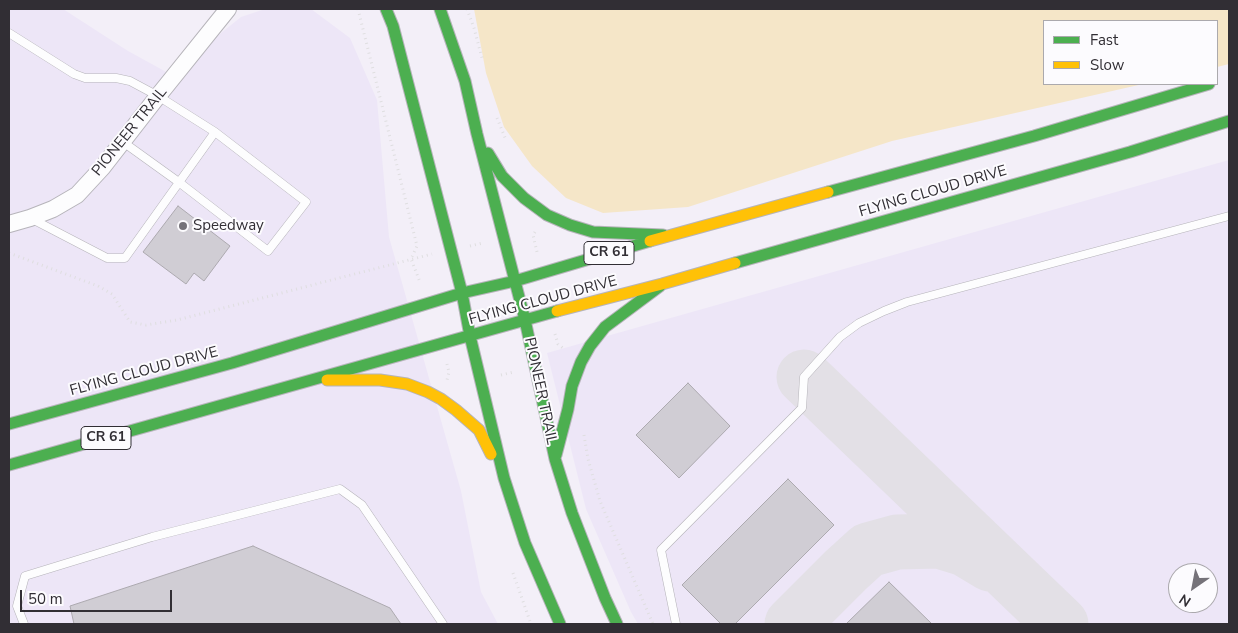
<!DOCTYPE html>
<style>
body{margin:0}
#map{position:relative;width:1238px;height:633px;overflow:hidden;background:#f3eff8;font-family:"Nunito Sans",sans-serif}
canvas{display:block}
.frame{position:absolute;inset:0;border:10px solid #312e34;pointer-events:none}
.legend{position:absolute;left:1043px;top:20px;width:175px;height:65px;box-sizing:border-box;background:#fcfbfe;border:1px solid #aba9ad;margin:0;padding:6px 9px;list-style:none;font-size:15px;color:#312e34}
.legend li{display:flex;align-items:center;gap:10px;height:25px}
.legend b{width:25px;border:1px solid #aba9ad}
.north{position:absolute;left:1168px;top:563px;width:50px;height:50px;box-sizing:border-box;background:#fcfbfe;border:1px solid #aba9ad;border-radius:50%;rotate:213deg;font-size:14px;font-weight:700;line-height:20px;text-align:center;color:#312e34}
.north::after{content:'';display:block;margin:auto;width:18px;height:22px;background:#757279;clip-path:polygon(50% 0,100% 100%,50% 72%,0 100%)}
.scale{position:absolute;left:20px;top:590px;width:152px;height:22px;box-sizing:border-box;border:2px solid #312e34;border-top:0;padding-left:6px;font-size:15px;line-height:18px;white-space:nowrap;color:#312e34;-webkit-text-stroke:4px #fcfbfe;paint-order:stroke}
</style>
<div id="map">
<canvas width="1238" height="633"></canvas>
<div class="frame"></div>
<ul class="legend">
<li><b style="height:6px;background:#4caf50"></b>Fast</li>
<li><b style="height:6px;background:#ffc107"></b>Slow</li>
</ul>
<div class="north">N</div>
<div class="scale">50 m</div>
</div>
<script>
const ctx = document.querySelector('canvas').getContext('2d');
ctx.lineJoin = 'round';
function paint(path, color) { ctx.fillStyle = color; ctx.fill(path, 'evenodd'); }
const poly = rows => new Path2D(rows.map(r => 'M' + r).join(''));
function trace(path, color, width, dash) { ctx.strokeStyle = color; ctx.lineWidth = width; ctx.lineCap = dash ? 'butt' : 'round'; ctx.setLineDash(dash || []); ctx.stroke(path); }
function label(font, color, halo, rows, align = 'center') {
  ctx.font = font + ' "Nunito Sans",sans-serif'; ctx.lineWidth = 4; ctx.setLineDash([]); ctx.textBaseline = 'middle'; ctx.strokeStyle = halo; ctx.fillStyle = color; for (const [text, x, y, turn = 0] of rows) {
    ctx.save(); ctx.translate(x, y); ctx.rotate((+turn || 0) * Math.PI / 180); ctx.textAlign = isNaN(turn) ? turn : align; if (halo) ctx.strokeText(text, 0, 0); ctx.fillText(text, 0, 0); ctx.restore();
  }
}
paint(poly([
 [9,9,63,9,128,51,170,74,241,17,265,9,311,9,350,38,377,100,389,237,461,491,481,592,498,624,9,624],
 [1229,160,1229,624,638,624,631,612,586,509,547,353],
 [1178,573,1208,573,1208,603,1178,603]
]), '#ede6f7');
paint(poly([
 [474,9,1229,9,1229,64,1217,67,1217,21,1044,21,1044,84,1143,84,892,141,688,207,603,213,566,198,532,166,504,127,486,73]
]), '#f5e6c8');
trace(poly([
 [804,377,1061,624],
 [792,624,846,570,868,550,897,542,939,541,965,549,990,564]
]), '#e3e0e6', 55);
const building = poly([
 [178,206,230,246,204,281,194,273,186,284,143,252,178,206],
 [688,383,730,426,679,478,636,435,688,383],
 [788,479,834,525,735,624,721,624,682,585,788,479],
 [253,546,390,608,401,624,74,624,70,606,253,546],
 [889,582,932,624,846,624,889,582]
]);
paint(building, '#d0cdd4');
trace(building, '#adaab0', 1);
const lane = poly([
 [9,33,74,74,85,78,116,78,130,81,158,96,215,132,306,202,268,251,180,183,123,142],
 [32,219,107,258,125,258,215,132],
 [24,624,17,606,25,576,152,537,340,489,362,505,443,624],
 [676,624,661,550,802,408,804,377,840,337,859,323,884,311,907,302,1229,216]
]);
const street = poly([
 [9,224,30,218,53,209,77,195,102,168,158,96,228,9]
]);
const fast = poly([
 [386,9,393,26,462,293,470,336,504,478,525,543,560,624],
 [440,9,465,81,477,134,525,320,555,459,572,513,605,598,617,624],
 [488,153,502,176,524,198,547,215,570,225,593,232,663,235],
 [828,192,1034,136,1209,84],
 [735,263,1130,152,1229,121],
 [9,424,232,363,462,293,515,281,650,241],
 [556,455,568,409,572,386,581,362,590,346,605,327,660,286],
 [9,465,557,311]
]);
const slow = poly([
 [650,241,828,192],
 [557,311,662,284,735,263],
 [327,380,380,380,407,384,428,392,441,399,456,410,479,430,491,454]
]);
trace(lane, '#b6b4ba', 9);
trace(street, '#b6b4ba', 18);
trace(fast, '#b6b4ba', 13);
trace(slow, '#b6b4ba', 13);
trace(poly([
 [358,9,417,246,411,259,420,282],
 [467,9,474,28,482,58],
 [497,118,506,140],
 [535,232,533,235,537,252],
 [470,246,483,243],
 [9,253,98,286,112,294,130,322,146,325,177,320,432,254],
 [555,334,558,344,564,349],
 [447,364,449,372,447,380],
 [501,375,514,372],
 [584,435,588,459,600,501,653,624],
 [513,573,531,624]
]), '#dfdee0', 3, [1, 4]);
trace(lane, '#fdfdfe', 8);
trace(street, '#fdfdfe', 16);
trace(fast, '#4caf50', 11);
trace(slow, '#ffc107', 11);
for (const [x, y, r, color] of [
 [183,226,5,"#757279"]
]) { const dot = new Path2D(); dot.arc(x, y, r, 0, 2 * Math.PI); ctx.fillStyle = color; ctx.fill(dot); trace(dot, '#fcfbfe', 2); }
for (const [x, y, w] of [
 [609,253,50],
 [106,438,50]
]) { const box = new Path2D(); box.roundRect(x - w / 2, y - 11.5, w, 23, 4); ctx.fillStyle = '#fcfbfe'; ctx.fill(box); trace(box, '#312e34', 1); }
label('bold 14px', '#312e34', null, [
 ["CR 61",609,253],
 ["CR 61",106,438]
]);
label('15px', '#312e34', '#fcfbfe', [
 ["PIONEER TRAIL",130,132,-51],
 ["FLYING CLOUD DRIVE",933,192,-16],
 ["FLYING CLOUD DRIVE",543,301,-15],
 ["FLYING CLOUD DRIVE",144,372,-15],
 ["PIONEER TRAIL",540,391,78]
]);
label('15px', '#312e34', '#fcfbfe', [
 ["Speedway",193,226]
], 'left');
</script>
